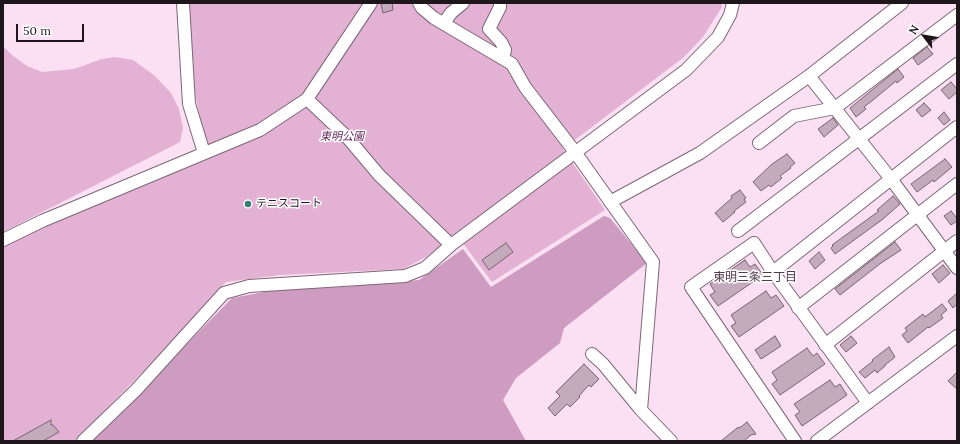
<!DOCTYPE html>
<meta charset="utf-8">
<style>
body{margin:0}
#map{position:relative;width:960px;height:444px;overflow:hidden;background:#fae0f2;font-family:Lora,serif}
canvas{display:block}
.frame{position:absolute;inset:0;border:4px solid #1f161c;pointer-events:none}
.north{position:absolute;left:904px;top:16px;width:40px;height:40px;-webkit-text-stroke:3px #fff;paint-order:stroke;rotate:301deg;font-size:11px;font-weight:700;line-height:16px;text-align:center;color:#1f161c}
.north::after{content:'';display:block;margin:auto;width:14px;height:18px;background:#1f161c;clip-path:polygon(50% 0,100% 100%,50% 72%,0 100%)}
.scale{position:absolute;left:16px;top:24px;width:68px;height:18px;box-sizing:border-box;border:2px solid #1f161c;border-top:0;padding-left:5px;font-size:12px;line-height:14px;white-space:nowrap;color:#1f161c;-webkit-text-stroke:3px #fff;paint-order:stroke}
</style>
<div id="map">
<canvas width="960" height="444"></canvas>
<div class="frame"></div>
<div class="north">N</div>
<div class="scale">50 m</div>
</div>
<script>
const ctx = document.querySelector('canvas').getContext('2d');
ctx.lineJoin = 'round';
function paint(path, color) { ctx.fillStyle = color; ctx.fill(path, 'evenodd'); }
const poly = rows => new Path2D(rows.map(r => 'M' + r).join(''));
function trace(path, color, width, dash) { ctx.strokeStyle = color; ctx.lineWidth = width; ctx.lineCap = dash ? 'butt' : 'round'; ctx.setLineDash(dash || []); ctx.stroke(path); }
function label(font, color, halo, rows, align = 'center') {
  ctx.font = font + ' Lora,"Noto Sans JP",serif'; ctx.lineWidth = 3; ctx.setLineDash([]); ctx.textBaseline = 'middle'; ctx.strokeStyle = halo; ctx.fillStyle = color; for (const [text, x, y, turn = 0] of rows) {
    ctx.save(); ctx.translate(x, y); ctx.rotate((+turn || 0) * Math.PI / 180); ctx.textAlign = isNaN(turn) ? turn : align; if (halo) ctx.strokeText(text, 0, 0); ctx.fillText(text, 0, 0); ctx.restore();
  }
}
paint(poly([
 [187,3,722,3,722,7,703,37,684,57,563,149,605,210,492,282,456,234,426,257,403,269,280,275,226,282,215,293,160,354,75,441,3,441,3,247,47,223,208,156,192,80],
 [3,46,13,56,27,66,42,72,74,69,102,59,115,57,133,60,155,76,171,93,179,109,183,128,180,142,3,232]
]), '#e2b1d4');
paint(poly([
 [604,216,610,218,647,263,564,328,560,343,516,378,503,400,526,441,92,441,232,298,280,289,343,287,419,280,463,249,491,287]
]), '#ce9cc0');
const building = poly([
 [387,3,392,3,393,10,383,13,381,4,387,3],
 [927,47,933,54,918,65,913,58,927,47],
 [898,69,904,77,897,83,896,81,873,100,864,107,866,109,856,117,850,108,898,69],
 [951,82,957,89,957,92,949,99,941,90,951,82],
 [924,103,931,110,922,117,916,110,924,103],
 [944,112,950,120,944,125,938,118,944,112],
 [833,118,838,125,824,137,818,129,833,118],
 [787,154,795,163,790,167,791,168,780,176,782,178,771,187,769,185,761,191,753,182,772,164,787,154],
 [945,159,952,167,934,182,933,180,917,192,911,184,945,159],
 [740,190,746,198,744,199,746,202,734,211,735,212,723,222,715,213,732,198,731,196,740,190],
 [893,196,900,204,883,219,835,254,831,248,833,246,832,245,879,211,877,210,893,196],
 [951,211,957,218,957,221,951,225,944,216,951,211],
 [895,242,901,250,881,263,840,295,835,289,895,242],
 [506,243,513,252,489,270,482,260,506,243],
 [819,252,825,260,815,269,809,261,819,252],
 [745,260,750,267,755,264,763,275,718,306,710,295,715,292,710,284,745,260],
 [943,265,950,273,939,283,932,274,943,265],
 [766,291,771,298,776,295,784,306,739,337,731,326,736,323,731,315,766,291],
 [957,293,957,304,953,308,948,301,957,293],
 [942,304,947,310,941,315,943,318,929,328,928,327,908,343,902,335,907,331,905,328,923,314,925,317,942,304],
 [775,336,781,346,761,359,755,350,775,336],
 [851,336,857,343,846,352,840,345,851,336],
 [889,347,895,357,885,365,885,366,877,373,875,370,865,378,859,372,873,361,872,360,889,347],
 [807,348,813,356,817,353,825,364,780,395,772,384,777,380,772,372,807,348],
 [584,364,599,379,591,387,589,385,579,396,580,397,570,407,567,404,555,416,548,408,560,396,556,392,584,364],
 [957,372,957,389,948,381,957,372],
 [830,380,835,387,840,384,847,395,802,426,795,415,800,412,794,404,830,380],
 [51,420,51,425,53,425,59,432,43,441,13,441,51,420],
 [747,422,756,434,751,435,744,441,721,441,737,428,741,427,747,422]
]);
paint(building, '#c4abbc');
trace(building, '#796272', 1);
const minor = poly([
 [183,3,189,104,204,153],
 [419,3,422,8,434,18,512,64,525,87,575,152,653,262,641,410],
 [500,3,500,7,489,29,501,42,505,50,503,59],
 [444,23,451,13,463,3],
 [809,76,891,179,957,268],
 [307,99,347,137,379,175,451,245],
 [759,143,794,116,835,108,957,15],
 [610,202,700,153,809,76,902,3],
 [738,231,957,64],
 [3,240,42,221,260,130,307,99,371,3],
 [773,272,957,127],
 [798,308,957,184],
 [825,345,957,241],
 [592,354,603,364,641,410,671,441],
 [83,441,136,390,224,293,249,286,405,276,425,268,451,245,686,70,718,37,730,15,733,3],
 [795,441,691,287,754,243,773,272,868,403],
 [817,441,957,336]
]);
trace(minor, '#7d6776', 14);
trace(minor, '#fff', 12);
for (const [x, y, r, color] of [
 [248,204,4,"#377e78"]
]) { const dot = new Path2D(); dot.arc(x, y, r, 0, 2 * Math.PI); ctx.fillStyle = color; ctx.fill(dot); trace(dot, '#fff', 1.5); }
label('italic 11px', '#652957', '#fff', [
 ["東明公園",342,137]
]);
label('11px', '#1f161c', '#fff', [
 ["テニスコート",256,204]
], 'left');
label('12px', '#503b4a', '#fff', [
 ["東明三条三丁目",755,278]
]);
</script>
